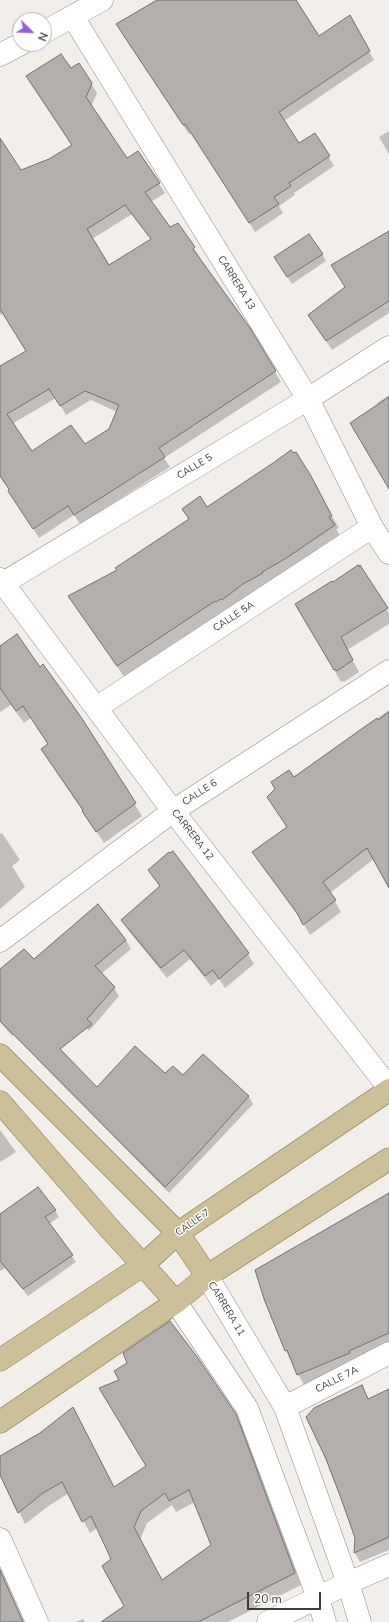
<!DOCTYPE html>
<style>
body{margin:0}
#map{position:relative;width:389px;height:1622px;overflow:hidden;background:#f2eeea;font-family:"Nunito Sans",sans-serif}
canvas{display:block}
.north{position:absolute;left:12px;top:12px;width:40px;height:40px;box-sizing:border-box;background:#fff;border:1px solid #b1b1b0;border-radius:50%;rotate:113deg;font-size:11px;font-weight:700;line-height:16px;text-align:center;color:#3d3c3a}
.north::after{content:'';display:block;margin:auto;width:14px;height:18px;background:#945fd8;clip-path:polygon(50% 0,100% 100%,50% 72%,0 100%)}
.scale{position:absolute;left:247px;top:1592px;width:74px;height:18px;box-sizing:border-box;border:2px solid #3d3c3a;border-top:0;padding-left:5px;font-size:12px;line-height:14px;white-space:nowrap;color:#3d3c3a;-webkit-text-stroke:3px #fff;paint-order:stroke}
</style>
<div id="map">
<canvas width="389" height="1622"></canvas>
<div class="north">N</div>
<div class="scale">20 m</div>
</div>
<script>
const ctx = document.querySelector('canvas').getContext('2d');
ctx.lineJoin = 'round';
function paint(path, color) { ctx.fillStyle = color; ctx.fill(path, 'evenodd'); }
const poly = rows => new Path2D(rows.map(r => 'M' + r).join(''));
function trace(path, color, width, dash) { ctx.strokeStyle = color; ctx.lineWidth = width; ctx.lineCap = dash ? 'butt' : 'round'; ctx.setLineDash(dash || []); ctx.stroke(path); }
function label(font, color, halo, rows, align = 'center') {
  ctx.font = font + ' "Nunito Sans",sans-serif'; ctx.lineWidth = 3; ctx.setLineDash([]); ctx.textBaseline = 'middle'; ctx.strokeStyle = halo; ctx.fillStyle = color; for (const [text, x, y, turn = 0] of rows) {
    ctx.save(); ctx.translate(x, y); ctx.rotate((+turn || 0) * Math.PI / 180); ctx.textAlign = isNaN(turn) ? turn : align; if (halo) ctx.strokeText(text, 0, 0); ctx.fillText(text, 0, 0); ctx.restore();
  }
}
paint(poly([
 [159,0,295,0,319,37,350,17,374,60,284,121,299,144,315,134,334,166,294,193,295,195,279,206,283,213,255,232,204,151,191,133,189,134,122,33],
 [71,69,91,83,97,93,91,107,126,160,137,153,159,184,165,193,151,202,170,228,177,224,194,248,200,258,199,258,249,329,281,382,164,458,170,467,80,524,74,515,39,538,0,475,0,367,27,351,3,313,0,315,0,140,21,172,49,160,72,146,33,86],
 [132,214,152,240,108,266,92,239],
 [56,398,66,415,91,400,117,412,109,430,85,446,31,453,12,424],
 [389,131,389,154,379,137],
 [389,232,389,313,332,350,315,324],
 [322,254,326,261,292,284,279,264],
 [389,395,389,487,377,403],
 [302,465,339,528,336,529,341,538,125,678,69,597,118,571,207,508],
 [360,567,389,613,389,624,347,650,359,672,344,682,343,681,341,682,296,605,359,569],
 [0,647,40,668,80,718,142,816,104,843,49,761,42,749,48,744,31,718,24,723,11,705,0,712],
 [389,710,389,886,374,859,330,893,341,912,310,935,303,923,254,853,287,827,275,808,294,778],
 [2,833,20,860,12,866,25,887,0,909,0,834],
 [173,852,248,954,254,964,225,988,219,979,211,986,190,959,167,978,128,930,122,920,160,887,149,870],
 [126,940,131,949,101,974,114,988,119,996,89,1031,69,1001,12,1036,0,1022,0,971,34,960],
 [33,1052,97,1089,166,1075,184,1076,203,1055,249,1097,253,1104,169,1193,37,1059],
 [0,1130,16,1152,0,1162],
 [389,1195,389,1346,304,1385,286,1351,265,1298],
 [55,1210,59,1217,49,1224,76,1262,28,1296,5,1268,0,1271,0,1215],
 [120,1381,235,1414,242,1427,301,1585,228,1622,103,1622,125,1607,112,1560,97,1528,90,1533,69,1493,50,1505,25,1524,0,1472,0,1463,114,1488,147,1466],
 [195,1502,213,1545,162,1581,140,1540,147,1523,172,1505,176,1512],
 [362,1386,369,1400,389,1390,389,1550,360,1562,355,1553],
 [0,1568,24,1622,0,1622],
 [83,1619,85,1622,76,1622]
]), '#0003');
const building = poly([
 [157,0,296,0,319,36,350,15,370,51,279,112,299,143,315,133,330,156,289,183,291,186,274,197,279,204,249,223,197,142,185,124,183,125,116,24,157,0],
 [61,54,71,68,79,63,92,83,86,97,127,158,138,151,160,183,145,192,170,227,178,223,195,247,193,249,250,328,276,371,159,448,165,457,74,515,68,506,33,529,8,491,9,489,0,476,0,366,26,351,0,309,0,138,21,170,49,159,72,145,26,76,61,54],
 [125,205,151,239,109,265,87,229,125,205],
 [49,389,60,406,85,391,119,405,109,429,85,444,71,425,32,451,7,414,49,389],
 [389,231,389,301,326,341,308,315,345,287,331,265,389,231],
 [309,234,323,254,287,277,274,257,309,234],
 [389,397,389,489,350,423,389,397],
 [291,450,293,453,296,452,311,476,332,516,329,517,335,525,285,559,262,572,263,573,243,584,222,600,221,599,216,602,215,601,117,666,68,596,117,570,115,568,189,519,182,509,200,496,207,507,273,463,291,450],
 [358,565,359,567,360,565,388,608,341,637,353,660,337,671,335,669,334,670,295,604,332,581,333,582,358,565],
 [17,634,40,667,43,664,81,717,136,803,96,832,82,811,83,810,41,749,48,744,23,706,16,711,0,688,0,646,17,634],
 [389,712,389,888,367,848,323,882,336,900,303,925,297,913,252,852,287,827,267,797,275,789,271,782,289,770,294,777,377,718,378,720,389,712],
 [173,851,249,953,219,979,213,970,205,976,184,950,161,968,121,920,160,886,148,870,169,852,170,853,173,851],
 [98,904,126,940,95,966,115,987,87,1019,92,1024,60,1049,97,1087,135,1046,165,1073,173,1066,183,1075,203,1054,249,1096,199,1152,165,1187,0,1021,0,969,24,949,34,959,98,904],
 [38,1187,56,1210,45,1217,73,1255,23,1289,0,1261,0,1214,38,1187],
 [389,1193,389,1333,349,1351,350,1353,297,1375,287,1350,285,1351,264,1299,255,1270,389,1193],
 [170,1321,198,1358,236,1414,295,1573,198,1622,101,1622,124,1606,102,1566,111,1559,91,1516,82,1522,62,1482,43,1493,18,1513,0,1475,0,1456,40,1433,73,1407,114,1487,146,1466,99,1388,119,1380,114,1371,127,1363,123,1353,170,1321],
 [189,1490,211,1545,162,1580,134,1527,141,1511,165,1493,169,1501,189,1490],
 [362,1385,368,1399,389,1389,389,1537,354,1553,355,1538,342,1501,326,1459,306,1417,314,1408,362,1385],
 [0,1570,23,1622,0,1622,0,1570]
]);
paint(building, '#b4aeac');
trace(building, '#75706e', 1);
const minor = poly([
 [73,17,308,399,372,527,389,553],
 [44,32,102,0],
 [0,55,21,44],
 [0,579,173,811,389,1088],
 [0,585,308,399,389,347],
 [96,708,372,527],
 [0,941,173,811,389,671],
 [207,1276,285,1407,348,1583,360,1622],
 [176,1302,247,1408,318,1598,325,1622],
 [285,1407,389,1353],
 [0,1539,37,1622],
 [268,1622,348,1583,389,1565]
]);
const major = poly([
 [0,1055,178,1233,207,1276],
 [0,1102,110,1229,143,1265,176,1302],
 [0,1360,143,1265,178,1233,389,1090],
 [0,1422,176,1302,207,1276,389,1159]
]);
trace(minor, '#908c88', 23);
trace(major, '#857549', 23);
trace(minor, '#fff', 22);
trace(major, '#cdbf97', 22);
label('10px', '#3d3c3a', '#fff', [
 ["CARRERA 13",236,283,58],
 ["CALLE 5",195,467,-31],
 ["CALLE 5A",234,617,-33],
 ["CALLE 6",200,793,-33],
 ["CARRERA 12",192,835,52],
 ["CALLE 7",193,1223,-35],
 ["CARRERA 11",226,1309,59],
 ["CALLE 7A",337,1380,-27]
]);
</script>
